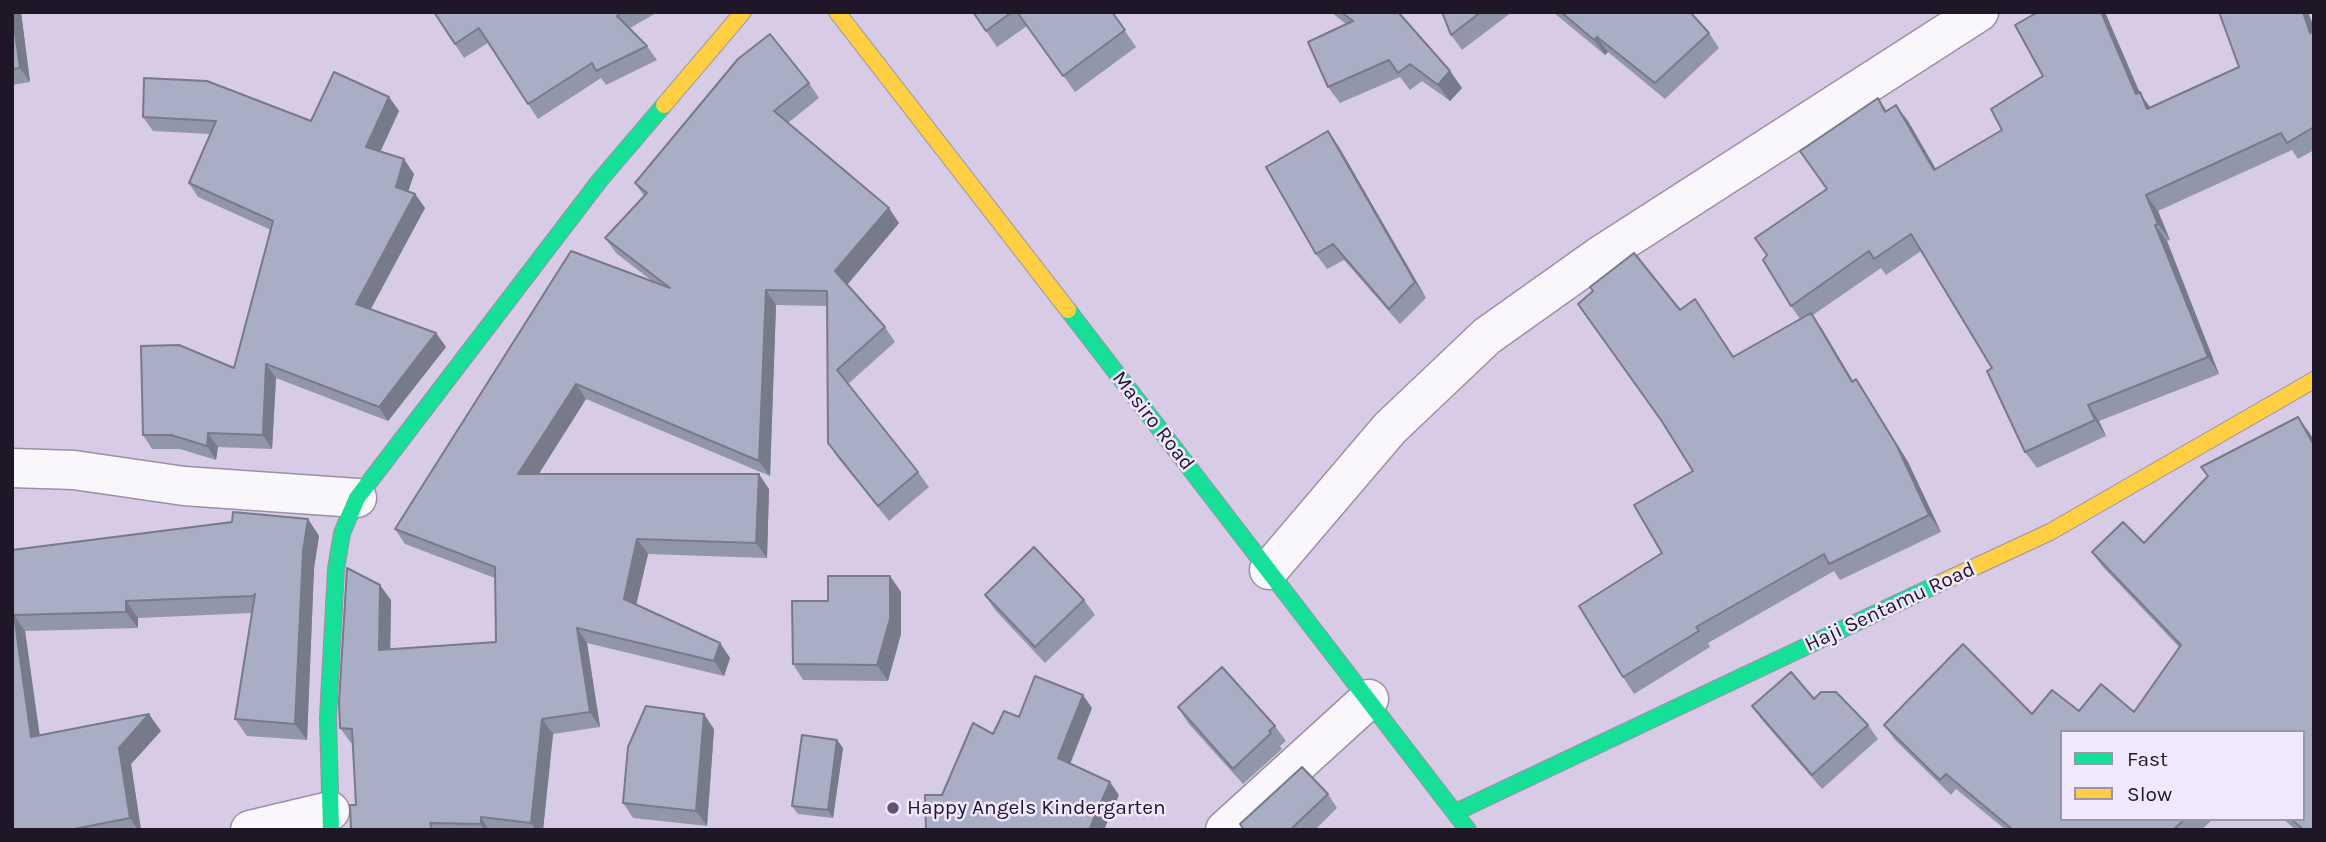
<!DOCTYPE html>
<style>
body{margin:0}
#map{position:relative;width:2326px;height:842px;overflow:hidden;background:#d7cbe6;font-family:Karla,sans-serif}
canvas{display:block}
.frame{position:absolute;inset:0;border:14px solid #1f1628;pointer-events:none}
.legend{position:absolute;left:2060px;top:730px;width:245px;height:91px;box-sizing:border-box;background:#f0e8fc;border:2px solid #9c94a7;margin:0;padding:9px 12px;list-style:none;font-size:21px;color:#1f1628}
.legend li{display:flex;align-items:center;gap:14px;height:35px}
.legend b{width:35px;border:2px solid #9c94a7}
</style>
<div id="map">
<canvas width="2326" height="842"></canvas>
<div class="frame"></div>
<ul class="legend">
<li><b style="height:9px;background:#16e098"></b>Fast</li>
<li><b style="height:9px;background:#ffcf43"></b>Slow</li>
</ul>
</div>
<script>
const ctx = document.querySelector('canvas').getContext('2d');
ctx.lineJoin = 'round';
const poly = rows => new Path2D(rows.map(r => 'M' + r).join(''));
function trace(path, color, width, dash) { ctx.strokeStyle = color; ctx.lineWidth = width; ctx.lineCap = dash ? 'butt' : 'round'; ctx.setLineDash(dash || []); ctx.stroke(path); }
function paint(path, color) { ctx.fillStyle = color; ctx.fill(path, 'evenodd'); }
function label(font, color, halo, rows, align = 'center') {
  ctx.font = font + ' Karla,sans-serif'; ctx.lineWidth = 5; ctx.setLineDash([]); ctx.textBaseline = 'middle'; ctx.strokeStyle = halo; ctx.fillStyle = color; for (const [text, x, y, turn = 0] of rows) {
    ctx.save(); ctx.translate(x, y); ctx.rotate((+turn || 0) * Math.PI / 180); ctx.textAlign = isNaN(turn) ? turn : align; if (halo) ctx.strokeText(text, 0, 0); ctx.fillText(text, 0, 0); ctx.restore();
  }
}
const street = poly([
 [12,468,74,470,184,486,357,498],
 [1269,570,1390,428,1487,336,1601,255,1979,12],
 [250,830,330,811],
 [1225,830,1369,699]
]);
const fast = poly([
 [1068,310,1468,830],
 [1456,812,1938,584],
 [331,830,328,718,336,569,342,533,357,498,600,180,664,105]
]);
const slow = poly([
 [837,12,1068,310],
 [664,105,743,12],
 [1938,584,2050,532,2314,380]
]);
trace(street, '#9a91a5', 41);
trace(fast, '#9a91a5', 18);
trace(slow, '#9a91a5', 18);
trace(street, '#f9f7fb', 38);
trace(fast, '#16e098', 16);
trace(slow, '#ffcf43', 16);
paint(poly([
 [12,12,21,12,30,82,12,85],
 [434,12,658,12,630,28,647,46,657,60,606,85,601,78,538,119,488,43,464,58],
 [973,12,1112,12,1136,47,1075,92,1027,26,997,47],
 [1331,12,1398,12,1450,71,1462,88,1450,101,1422,81,1410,90,1400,77,1340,103,1328,87,1346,24],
 [1442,12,1512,12,1462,50,1451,35],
 [1553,12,1690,12,1709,33,1719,48,1665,99,1608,52,1605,55],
 [2314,27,2314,150,2298,159,2292,150,2158,211,2170,240,2167,241,2219,374,2099,421,2106,436,2037,468,2025,452,1992,368,1921,251,1886,275,1881,268,1813,315,1822,329,1853,381,1856,379,1867,396,1908,462,1941,532,1840,580,1834,571,1708,643,1710,647,1634,694,1623,677,1662,553,1693,471,1680,310,1706,315,1734,357,1800,319,1791,306,1827,189,1878,98,1887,111,1908,121,1936,169,2140,93,2150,107,2239,67],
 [809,83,819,98,788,123,899,223,847,285,885,327,895,342,848,384,918,472,929,487,889,521,838,458,828,443,827,306,776,305,770,476,586,399,539,474,769,489,767,558,648,554,636,605,720,643,730,658,724,676,587,643,600,727,553,734,543,830,351,830,356,805,353,743,351,743,340,728,391,600,390,649,496,642,495,578,405,544,395,529,652,281,616,253,605,238,644,196,635,183],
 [389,97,399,111,380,152,414,174,408,191,415,194,425,208,370,309,436,333,446,347,388,421,276,378,272,449,218,447,216,460,180,449,152,449,143,435,234,368,271,230,198,197,189,183,210,134,153,131,143,117,311,121],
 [1339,147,1426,298,1400,324,1344,260,1327,269,1316,254],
 [2309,432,2314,441,2314,830,2296,830,2283,819,2303,819,2303,732,2062,819,2213,819,2201,830,2006,830,1956,789,1951,795,1895,740,1884,725,2079,711,2134,712,2179,647,2103,567,2092,552,2144,543],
 [308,519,319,536,314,568,307,740,247,736,235,719,252,613,138,618,138,628,25,631,40,736,161,731,131,764,141,830,12,830,12,550],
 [890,576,901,592,901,634,888,681,803,680,793,664,828,601],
 [985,595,1084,600,1095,615,1045,663,995,610],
 [1814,699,1868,725,1878,739,1822,789,1762,720,1752,706],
 [1178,707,1275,726,1286,741,1280,746,1282,749,1243,784,1188,723],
 [714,729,707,826,633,818,623,803],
 [837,740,843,748,833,818,798,814,792,806],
 [1328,794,1337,808,1315,830,1244,830]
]), '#9196a9');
paint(poly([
 [13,12,21,12,30,82,20,68],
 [2101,12,2105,12,2140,93,2151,109,2158,125,2136,94],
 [2303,12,2308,12,2314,27,2314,37,2310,33],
 [1597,37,1608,52,1605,55,1594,40],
 [1450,71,1462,88,1450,101,1438,85],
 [389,97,399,111,376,161,366,147],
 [1896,105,1908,121,1946,187,1934,170],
 [1328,131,1339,147,1426,298,1415,282],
 [404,159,414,174,405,201,396,187],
 [415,194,425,208,366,318,356,304],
 [2146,195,2158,211,2170,240,2158,224],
 [889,208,899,223,846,286,835,271],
 [2155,225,2167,241,2219,374,2208,357],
 [766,290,776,305,770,476,759,461],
 [1811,313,1822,329,1863,398,1852,382],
 [436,333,446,347,388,421,379,407],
 [266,364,276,378,272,449,263,435],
 [1856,379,1867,396,1908,462,1941,532,1929,515],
 [576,384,586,399,529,489,518,474],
 [2088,405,2099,421,2106,436,2095,420],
 [2298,417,2309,432,2314,441,2314,445],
 [208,433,218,447,216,460,207,446],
 [759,474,769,489,767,558,756,543],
 [308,519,319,536,314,568,307,740,295,724,303,551],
 [637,539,648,554,634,614,624,599],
 [890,576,901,592,901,634,888,681,877,665],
 [380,585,391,600,390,665,379,650],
 [126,601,138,618,138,628,126,612],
 [14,615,25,631,42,754,31,737],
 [577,628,587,643,600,727,590,712],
 [720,643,730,658,724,676,714,661],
 [1083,695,1092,708,1067,772,1058,758],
 [149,714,161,731,131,764,141,830,138,830,130,818,119,748],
 [704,714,714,729,707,826,696,811],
 [542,719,553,734,543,830,536,830,531,823],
 [837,740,843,748,833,818,828,810],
 [1110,782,1119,795,1104,830,1089,830],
 [481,817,489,830,484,830,481,824]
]), '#767a89');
const building = poly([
 [12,12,20,68,12,69,12,12],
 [434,12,623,12,617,16,647,46,596,71,592,63,528,104,479,28,455,44,434,12],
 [973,12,1012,12,986,31,973,12],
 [1017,12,1112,12,1125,30,1063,76,1017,12],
 [1341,12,1398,12,1450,71,1438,85,1410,64,1398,73,1389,60,1328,87,1308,42,1353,21,1341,12],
 [1442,12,1481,12,1451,35,1442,12],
 [1561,12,1690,12,1709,33,1655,83,1597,37,1594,40,1561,12],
 [2038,12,2101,12,2136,94,2140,92,2147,109,2239,67,2219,12,2303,12,2310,33,2314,31,2314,127,2287,143,2281,133,2146,195,2158,224,2155,225,2208,357,2088,405,2095,420,2025,452,1987,371,1992,368,1911,234,1874,259,1869,251,1791,306,1763,260,1767,255,1755,238,1827,189,1800,151,1878,98,1885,112,1896,105,1934,170,2002,130,1991,109,2043,76,2015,25,2038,12],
 [770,34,809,83,774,111,889,208,835,271,885,327,837,370,918,472,878,506,828,443,827,291,766,290,759,461,576,384,518,474,759,474,756,543,637,539,624,599,720,643,714,661,577,628,590,712,542,719,531,823,481,817,481,824,430,823,432,830,351,830,350,805,356,805,352,729,340,728,339,703,347,568,380,585,379,650,496,642,495,567,395,529,571,251,670,288,605,238,647,193,635,183,738,59,770,34],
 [334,72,389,97,366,147,404,159,396,187,415,194,356,304,436,333,379,407,266,364,263,435,208,433,207,446,171,435,143,435,141,346,179,345,234,368,273,221,189,183,216,121,143,117,144,78,207,81,311,121,334,72],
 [1328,131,1415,282,1389,309,1333,244,1316,254,1266,167,1328,131],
 [1634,253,1680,310,1695,299,1733,357,1811,313,1852,382,1856,379,1897,446,1929,515,1829,564,1824,554,1696,627,1699,631,1623,677,1579,606,1662,553,1634,505,1693,471,1661,420,1578,304,1593,291,1590,287,1634,253],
 [2298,417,2314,445,2314,830,2304,830,2291,819,2303,819,2303,732,2062,732,2062,819,2185,819,2173,830,2013,830,1946,774,1940,780,1884,725,1963,644,2032,714,2052,690,2079,711,2101,684,2134,712,2181,645,2092,552,2123,522,2144,543,2208,476,2201,467,2298,417],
 [233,512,308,519,303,551,295,724,235,719,255,594,253,596,126,601,126,612,14,615,31,737,149,714,119,748,130,818,69,830,12,830,12,550,232,522,233,512],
 [1034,547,1084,600,1035,647,985,595,1034,547],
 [828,576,890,576,890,619,877,665,793,664,792,601,828,601,828,576],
 [1222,667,1275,726,1269,731,1271,733,1233,769,1178,707,1222,667],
 [1791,672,1814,699,1821,692,1836,692,1868,725,1812,775,1752,706,1791,672],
 [1035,676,1083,695,1058,758,1110,782,1089,830,926,830,925,795,942,795,973,723,993,734,1004,711,1019,717,1035,676],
 [646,706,704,714,696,811,623,803,628,747,646,706],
 [802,735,837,740,828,810,792,806,802,735],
 [1302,767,1328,794,1290,830,1244,830,1240,824,1302,767]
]);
paint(building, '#a9aec4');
trace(building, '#767a89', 2);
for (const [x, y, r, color] of [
 [893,808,7,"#5f556a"]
]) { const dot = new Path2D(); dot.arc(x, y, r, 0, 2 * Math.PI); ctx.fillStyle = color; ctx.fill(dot); trace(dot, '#f0e8fc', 2.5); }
label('21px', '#1f1628', '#f0e8fc', [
 ["Masiro Road",1153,421,52],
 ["Haji Sentamu Road",1890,607,-25]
]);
label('21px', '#1f1628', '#f0e8fc', [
 ["Happy Angels Kindergarten",907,808]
], 'left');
</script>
